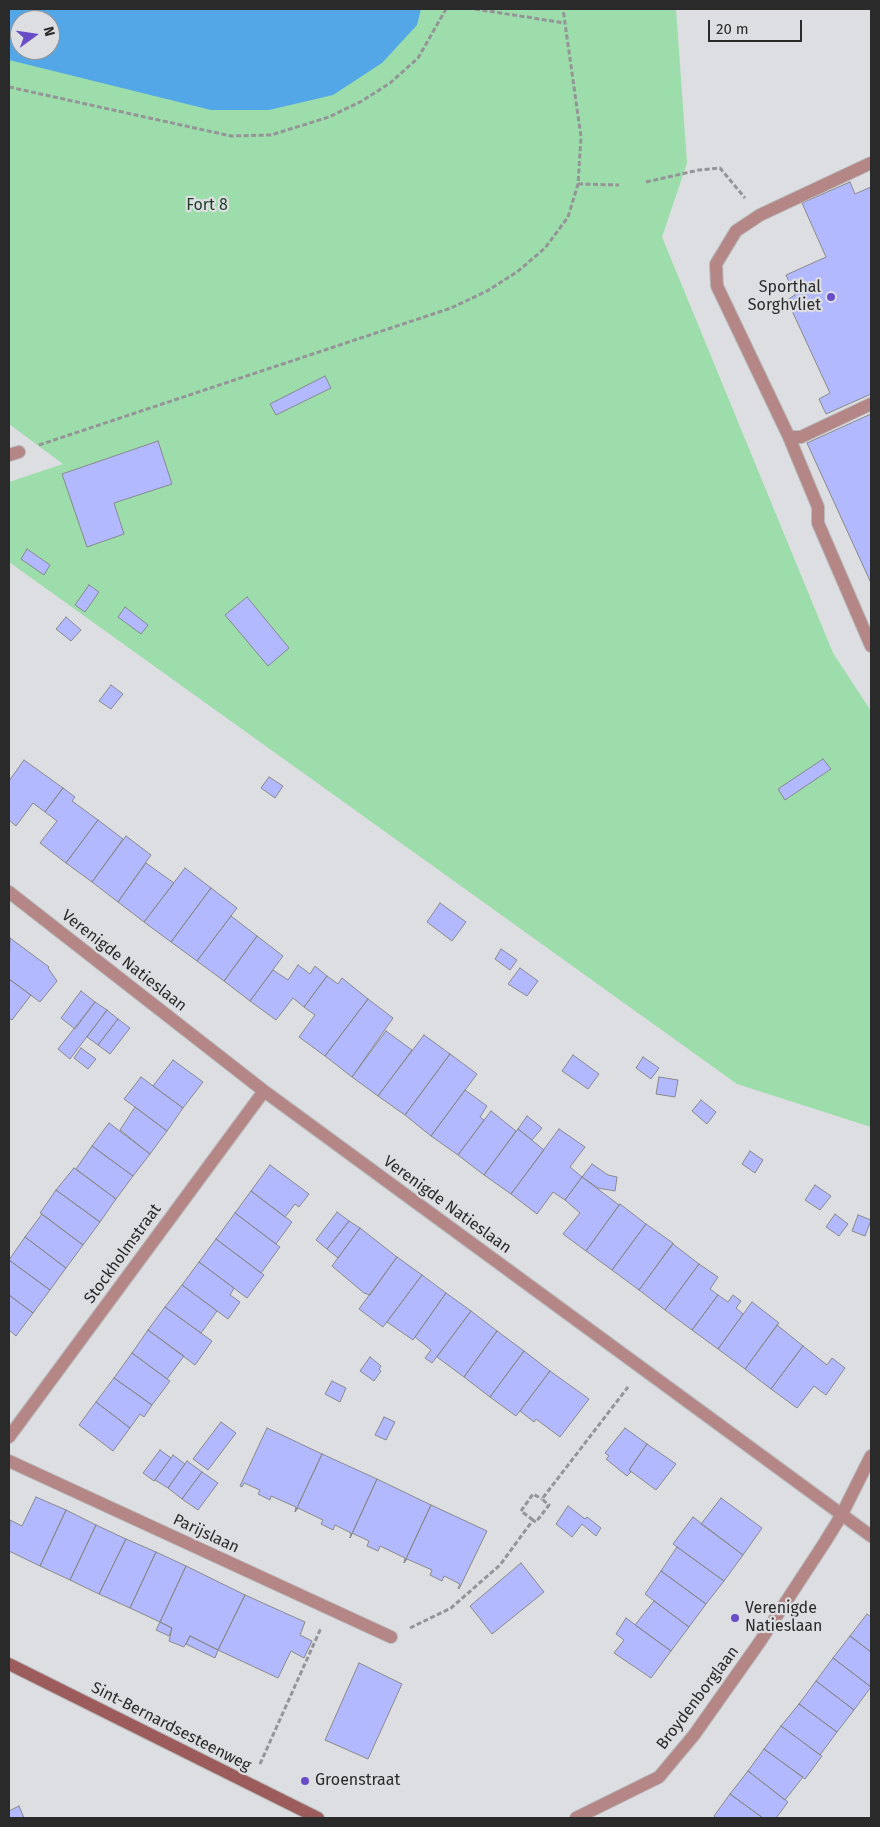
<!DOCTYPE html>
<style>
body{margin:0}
#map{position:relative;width:880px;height:1827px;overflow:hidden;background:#dddee1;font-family:"Fira Sans",sans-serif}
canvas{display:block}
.frame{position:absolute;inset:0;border:10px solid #2a2a2b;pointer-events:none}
.north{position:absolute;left:10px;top:10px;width:50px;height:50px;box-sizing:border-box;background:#dddee1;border:1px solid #959698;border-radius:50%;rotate:76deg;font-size:14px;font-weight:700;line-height:20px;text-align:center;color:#2a2a2b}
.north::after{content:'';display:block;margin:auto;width:18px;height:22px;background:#684dc6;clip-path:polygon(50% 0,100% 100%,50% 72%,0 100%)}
.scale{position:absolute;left:708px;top:20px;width:94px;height:22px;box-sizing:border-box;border:2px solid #2a2a2b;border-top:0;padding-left:6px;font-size:15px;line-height:18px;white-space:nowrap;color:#2a2a2b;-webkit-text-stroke:4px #dddee1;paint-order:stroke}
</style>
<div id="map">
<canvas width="880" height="1827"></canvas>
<div class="frame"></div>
<div class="north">N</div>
<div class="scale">20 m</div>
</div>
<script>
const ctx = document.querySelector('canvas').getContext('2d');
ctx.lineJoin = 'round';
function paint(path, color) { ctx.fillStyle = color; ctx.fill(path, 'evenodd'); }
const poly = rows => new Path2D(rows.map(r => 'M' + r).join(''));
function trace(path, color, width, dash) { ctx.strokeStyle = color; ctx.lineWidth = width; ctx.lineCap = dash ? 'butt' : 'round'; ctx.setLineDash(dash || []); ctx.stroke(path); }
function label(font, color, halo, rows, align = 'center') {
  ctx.font = font + ' "Fira Sans",sans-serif'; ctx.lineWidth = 4.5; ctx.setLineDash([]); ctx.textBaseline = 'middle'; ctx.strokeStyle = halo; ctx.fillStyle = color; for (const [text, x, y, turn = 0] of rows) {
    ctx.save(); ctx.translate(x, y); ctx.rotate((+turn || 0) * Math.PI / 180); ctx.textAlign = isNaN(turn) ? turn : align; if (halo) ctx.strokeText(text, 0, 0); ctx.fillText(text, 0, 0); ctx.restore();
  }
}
paint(poly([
 [9,9,676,9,687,163,662,237,833,653,871,711,871,1127,737,1084,9,562,9,482,63,464,9,424],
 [20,20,50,20,50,50,20,50]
]), '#9cddab');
paint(poly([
 [9,9,421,9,417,25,382,63,333,95,269,110,211,110,9,60],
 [20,20,50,20,50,50,20,50]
]), '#53a7e7');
const building = poly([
 [850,182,855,194,871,187,871,394,826,414,819,399,830,393,787,300,795,295,786,275,826,257,802,203,850,182],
 [325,376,331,388,276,415,270,404,325,376],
 [871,414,871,583,807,443,871,414],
 [158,441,172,484,114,503,124,534,87,547,62,474,158,441],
 [27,549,50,565,44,575,21,559,27,549],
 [89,585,99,592,85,612,75,605,89,585],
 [247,597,289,648,268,666,225,615,247,597],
 [125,607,148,625,141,634,118,617,125,607],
 [66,617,81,630,71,641,56,629,66,617],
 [111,685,123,694,111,709,99,701,111,685],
 [823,759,831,769,785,800,778,789,823,759],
 [24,760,63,788,45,812,33,803,16,826,9,820,9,781,24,760],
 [269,777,283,786,275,798,261,788,269,777],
 [63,788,75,797,72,801,98,820,66,863,40,843,57,821,45,812,63,788],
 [98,820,123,839,92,882,66,863,98,820],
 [126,836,151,855,118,902,92,882,126,836],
 [146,863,174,883,144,922,118,902,146,863],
 [185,868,211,888,171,942,144,922,185,868],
 [211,888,237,908,197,961,171,942,211,888],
 [440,903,466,922,452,941,427,922,440,903],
 [231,916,257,936,224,981,197,961,231,916],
 [257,936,283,956,250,1001,224,981,257,936],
 [10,938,49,967,48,968,57,981,40,1002,9,979,10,938],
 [501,949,517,960,510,970,495,959,501,949],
 [298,965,310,974,315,966,327,976,304,1007,293,998,276,1020,250,1001,273,970,288,980,298,965],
 [520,968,538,981,527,996,508,984,520,968],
 [327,976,338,984,342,978,368,999,325,1056,299,1037,315,1015,304,1007,327,976],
 [9,979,31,995,12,1020,9,1018,9,979],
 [81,991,95,1002,75,1029,61,1018,81,991],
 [368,999,393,1018,352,1077,325,1056,368,999],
 [95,1002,107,1010,70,1059,58,1049,95,1002],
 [107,1010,118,1019,98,1045,87,1037,107,1010],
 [118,1019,130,1028,110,1054,98,1045,118,1019],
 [386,1031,412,1050,378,1096,352,1077,386,1031],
 [424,1035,450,1054,405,1115,378,1096,424,1035],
 [81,1048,96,1059,88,1069,74,1058,81,1048],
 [450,1054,477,1074,431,1136,405,1115,450,1054],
 [573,1055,599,1074,588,1089,562,1071,573,1055],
 [643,1057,659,1068,651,1079,636,1068,643,1057],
 [173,1060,203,1082,183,1108,153,1086,173,1060],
 [141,1077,183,1108,167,1131,124,1099,141,1077],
 [659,1077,678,1080,675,1097,656,1094,659,1077],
 [465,1090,487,1106,480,1117,484,1120,458,1155,431,1136,465,1090],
 [701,1100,716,1112,707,1124,692,1111,701,1100],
 [135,1107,167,1131,150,1154,120,1130,135,1107],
 [491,1111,516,1131,484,1175,458,1155,491,1111],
 [527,1116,542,1128,532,1140,518,1129,527,1116],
 [109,1123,150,1154,133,1176,92,1146,109,1123],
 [518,1129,544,1150,511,1194,484,1175,518,1129],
 [559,1129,585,1147,570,1167,582,1177,565,1200,553,1192,537,1214,511,1194,559,1129],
 [92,1146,133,1176,116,1199,76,1169,92,1146],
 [750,1151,763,1160,755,1173,742,1164,750,1151],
 [592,1164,608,1175,617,1177,615,1191,598,1188,582,1177,592,1164],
 [270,1165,309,1194,299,1207,295,1204,285,1217,251,1191,270,1165],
 [74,1168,116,1199,100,1222,56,1190,74,1168],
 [582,1177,619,1205,586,1251,563,1234,580,1213,565,1200,582,1177],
 [815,1185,831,1196,820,1210,805,1200,815,1185],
 [56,1190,100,1222,83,1245,40,1213,56,1190],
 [251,1191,292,1222,276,1244,235,1213,251,1191],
 [620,1204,646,1224,612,1270,586,1251,620,1204],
 [337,1212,349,1221,327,1249,316,1240,337,1212],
 [235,1213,280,1247,261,1273,216,1239,235,1213],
 [42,1214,83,1245,66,1268,25,1237,42,1214],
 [835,1214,848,1224,839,1236,826,1227,835,1214],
 [858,1215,871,1220,865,1236,852,1231,858,1215],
 [349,1221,360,1228,338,1258,327,1249,349,1221],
 [646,1224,673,1243,639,1290,612,1270,646,1224],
 [360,1228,397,1257,370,1295,364,1293,332,1266,360,1228],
 [25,1237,66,1268,50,1290,9,1260,25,1237],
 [216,1239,264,1275,247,1298,199,1262,216,1239],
 [673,1244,699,1264,665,1310,639,1290,673,1244],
 [397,1257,422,1275,383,1327,359,1309,397,1257],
 [9,1260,50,1290,33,1313,9,1295,9,1260],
 [199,1262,234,1288,230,1295,240,1302,228,1319,182,1285,199,1262],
 [699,1264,718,1277,710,1289,718,1295,692,1330,665,1310,699,1264],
 [422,1275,446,1293,413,1340,387,1322,422,1275],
 [182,1285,217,1311,201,1333,165,1307,182,1285],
 [446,1293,471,1311,432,1363,425,1358,431,1350,415,1337,446,1293],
 [9,1295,33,1313,16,1336,9,1330,9,1295],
 [718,1295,728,1302,733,1295,741,1301,736,1308,743,1314,718,1349,692,1330,718,1295],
 [752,1302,779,1323,745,1369,718,1349,752,1302],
 [165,1307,212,1341,195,1365,148,1330,165,1307],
 [471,1311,497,1331,464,1377,437,1357,471,1311],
 [777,1325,803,1346,771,1389,745,1369,777,1325],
 [148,1330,184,1356,167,1379,132,1353,148,1330],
 [497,1331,524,1351,490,1397,464,1377,497,1331],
 [803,1346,827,1365,832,1358,845,1368,826,1395,814,1386,797,1408,771,1389,803,1346],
 [524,1351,550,1371,516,1416,490,1397,524,1351],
 [132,1353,170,1381,152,1405,114,1378,132,1353],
 [370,1357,381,1366,379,1369,381,1371,374,1381,360,1371,370,1357],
 [550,1371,589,1399,560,1437,536,1419,534,1422,520,1411,550,1371],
 [114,1378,152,1405,144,1417,140,1414,130,1428,96,1402,114,1378],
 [332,1381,346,1388,340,1402,325,1394,332,1381],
 [96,1402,130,1428,113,1451,79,1425,96,1402],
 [384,1417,395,1422,386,1440,375,1435,384,1417],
 [221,1422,236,1433,208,1470,193,1459,221,1422],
 [267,1428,322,1454,295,1512,296,1507,271,1496,270,1500,258,1494,260,1490,244,1483,242,1487,240,1486,267,1428],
 [625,1428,647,1444,629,1470,631,1472,627,1476,606,1459,609,1456,605,1453,625,1428],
 [647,1444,676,1464,656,1490,629,1470,647,1444],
 [160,1450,171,1458,154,1481,143,1473,160,1450],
 [322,1454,377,1479,350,1538,351,1533,335,1525,333,1530,321,1524,323,1520,298,1508,295,1512,322,1454],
 [173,1455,185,1464,168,1488,155,1480,173,1455],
 [187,1461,202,1472,182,1499,168,1488,187,1461],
 [202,1472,218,1483,198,1510,182,1499,202,1472],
 [377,1479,431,1505,404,1563,405,1558,380,1546,378,1551,367,1546,369,1541,352,1533,350,1538,377,1479],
 [36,1497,66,1510,40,1566,9,1551,10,1520,22,1526,36,1497],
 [721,1498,762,1528,743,1555,701,1524,721,1498],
 [431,1505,487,1531,459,1589,458,1588,460,1584,444,1576,442,1581,430,1575,432,1570,407,1559,404,1563,431,1505],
 [568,1506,585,1519,587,1517,601,1528,596,1536,582,1524,572,1537,556,1524,568,1506],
 [66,1510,96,1525,70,1580,40,1566,66,1510],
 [693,1517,743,1555,724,1581,673,1544,693,1517],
 [96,1525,126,1539,99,1594,70,1580,96,1525],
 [126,1539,156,1552,130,1608,99,1594,126,1539],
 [677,1547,724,1581,706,1604,661,1571,677,1547],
 [156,1552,186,1566,160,1622,130,1608,156,1552],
 [521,1563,544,1592,492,1634,470,1606,521,1563],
 [186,1566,245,1595,218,1650,190,1636,184,1647,169,1641,172,1628,160,1622,186,1566],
 [661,1571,706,1604,689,1627,645,1594,661,1571],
 [245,1595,305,1622,300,1635,312,1641,304,1658,291,1651,278,1678,218,1650,245,1595],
 [654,1601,689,1627,671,1651,635,1625,654,1601],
 [867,1614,871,1617,871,1652,850,1636,867,1614],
 [626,1618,671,1651,651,1678,614,1653,624,1640,616,1634,626,1618],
 [160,1622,172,1628,169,1636,156,1630,160,1622],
 [190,1636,218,1650,215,1658,186,1644,190,1636],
 [850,1636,871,1652,871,1687,833,1658,850,1636],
 [833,1658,871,1687,854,1710,816,1681,833,1658],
 [359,1663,402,1684,368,1759,325,1740,359,1663],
 [816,1681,854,1710,837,1732,799,1704,816,1681],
 [799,1704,837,1732,820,1755,781,1726,799,1704],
 [781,1726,822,1756,805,1779,764,1749,781,1726],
 [764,1749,803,1777,785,1800,748,1771,764,1749],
 [748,1771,788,1802,776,1818,763,1818,730,1794,748,1771],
 [730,1794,763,1818,716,1818,714,1816,730,1794],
 [19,1806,24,1818,9,1818,9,1811,19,1806]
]);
paint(building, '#b2b9ff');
trace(building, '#88898c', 1);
const service = poly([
 [871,163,760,215,736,231,716,264,717,286,789,437,801,437,871,404],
 [789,437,818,507,818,523,871,646]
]);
const minor = poly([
 [9,455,19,452],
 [9,892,264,1091,871,1536],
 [9,1437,264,1091],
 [9,1461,391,1637]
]);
const tertiary = poly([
 [576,1818,659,1777,694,1735,759,1643,825,1542,841,1516,871,1456]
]);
const secondary = poly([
 [9,1664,318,1818]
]);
trace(service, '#b9babd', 14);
trace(minor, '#b9babd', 14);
trace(tertiary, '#b9babd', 14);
trace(secondary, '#b9babd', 14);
trace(poly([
 [475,9,565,23],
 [9,87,231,136,271,135,329,117,362,101,390,83,418,58,446,9],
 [646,182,699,170,720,168,745,198],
 [578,184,619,185],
 [39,445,451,308,487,291,517,272,545,248,568,217,578,184,581,137,563,9],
 [533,1520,521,1511,533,1494,542,1499],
 [410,1628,451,1608,500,1565,533,1520,536,1522,549,1505,542,1499,628,1387],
 [260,1764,321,1628]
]), '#959598', 3, [5, 2.5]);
trace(service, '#b48786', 12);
trace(minor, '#b48786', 12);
trace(tertiary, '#b48786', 12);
trace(secondary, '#9c5c5c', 12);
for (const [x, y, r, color] of [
 [831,297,5,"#684dc6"],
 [735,1618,5,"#684dc6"],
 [305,1781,5,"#684dc6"]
]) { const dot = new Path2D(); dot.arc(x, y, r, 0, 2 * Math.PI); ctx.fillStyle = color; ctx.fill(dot); trace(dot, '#dddee1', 2); }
label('16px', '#1b3f25', '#dddee1', [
 ["Fort 8",207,206]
]);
label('16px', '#2a2a2b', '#dddee1', [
 ["Sporthal",821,288,"right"],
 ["Sorghvliet",821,306,"right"],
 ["Verenigde",745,1609],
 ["Natieslaan",745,1627],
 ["Groenstraat",315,1781]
], 'left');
label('16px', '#2a2a2b', '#dddee1', [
 ["Verenigde Natieslaan",124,961,38],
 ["Verenigde Natieslaan",447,1205,36],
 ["Stockholmstraat",123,1254,-54],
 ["Parijslaan",206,1534,25],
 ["Broydenborglaan",698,1698,-53],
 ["Sint-Bernardsesteenweg",171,1727,27]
]);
</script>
